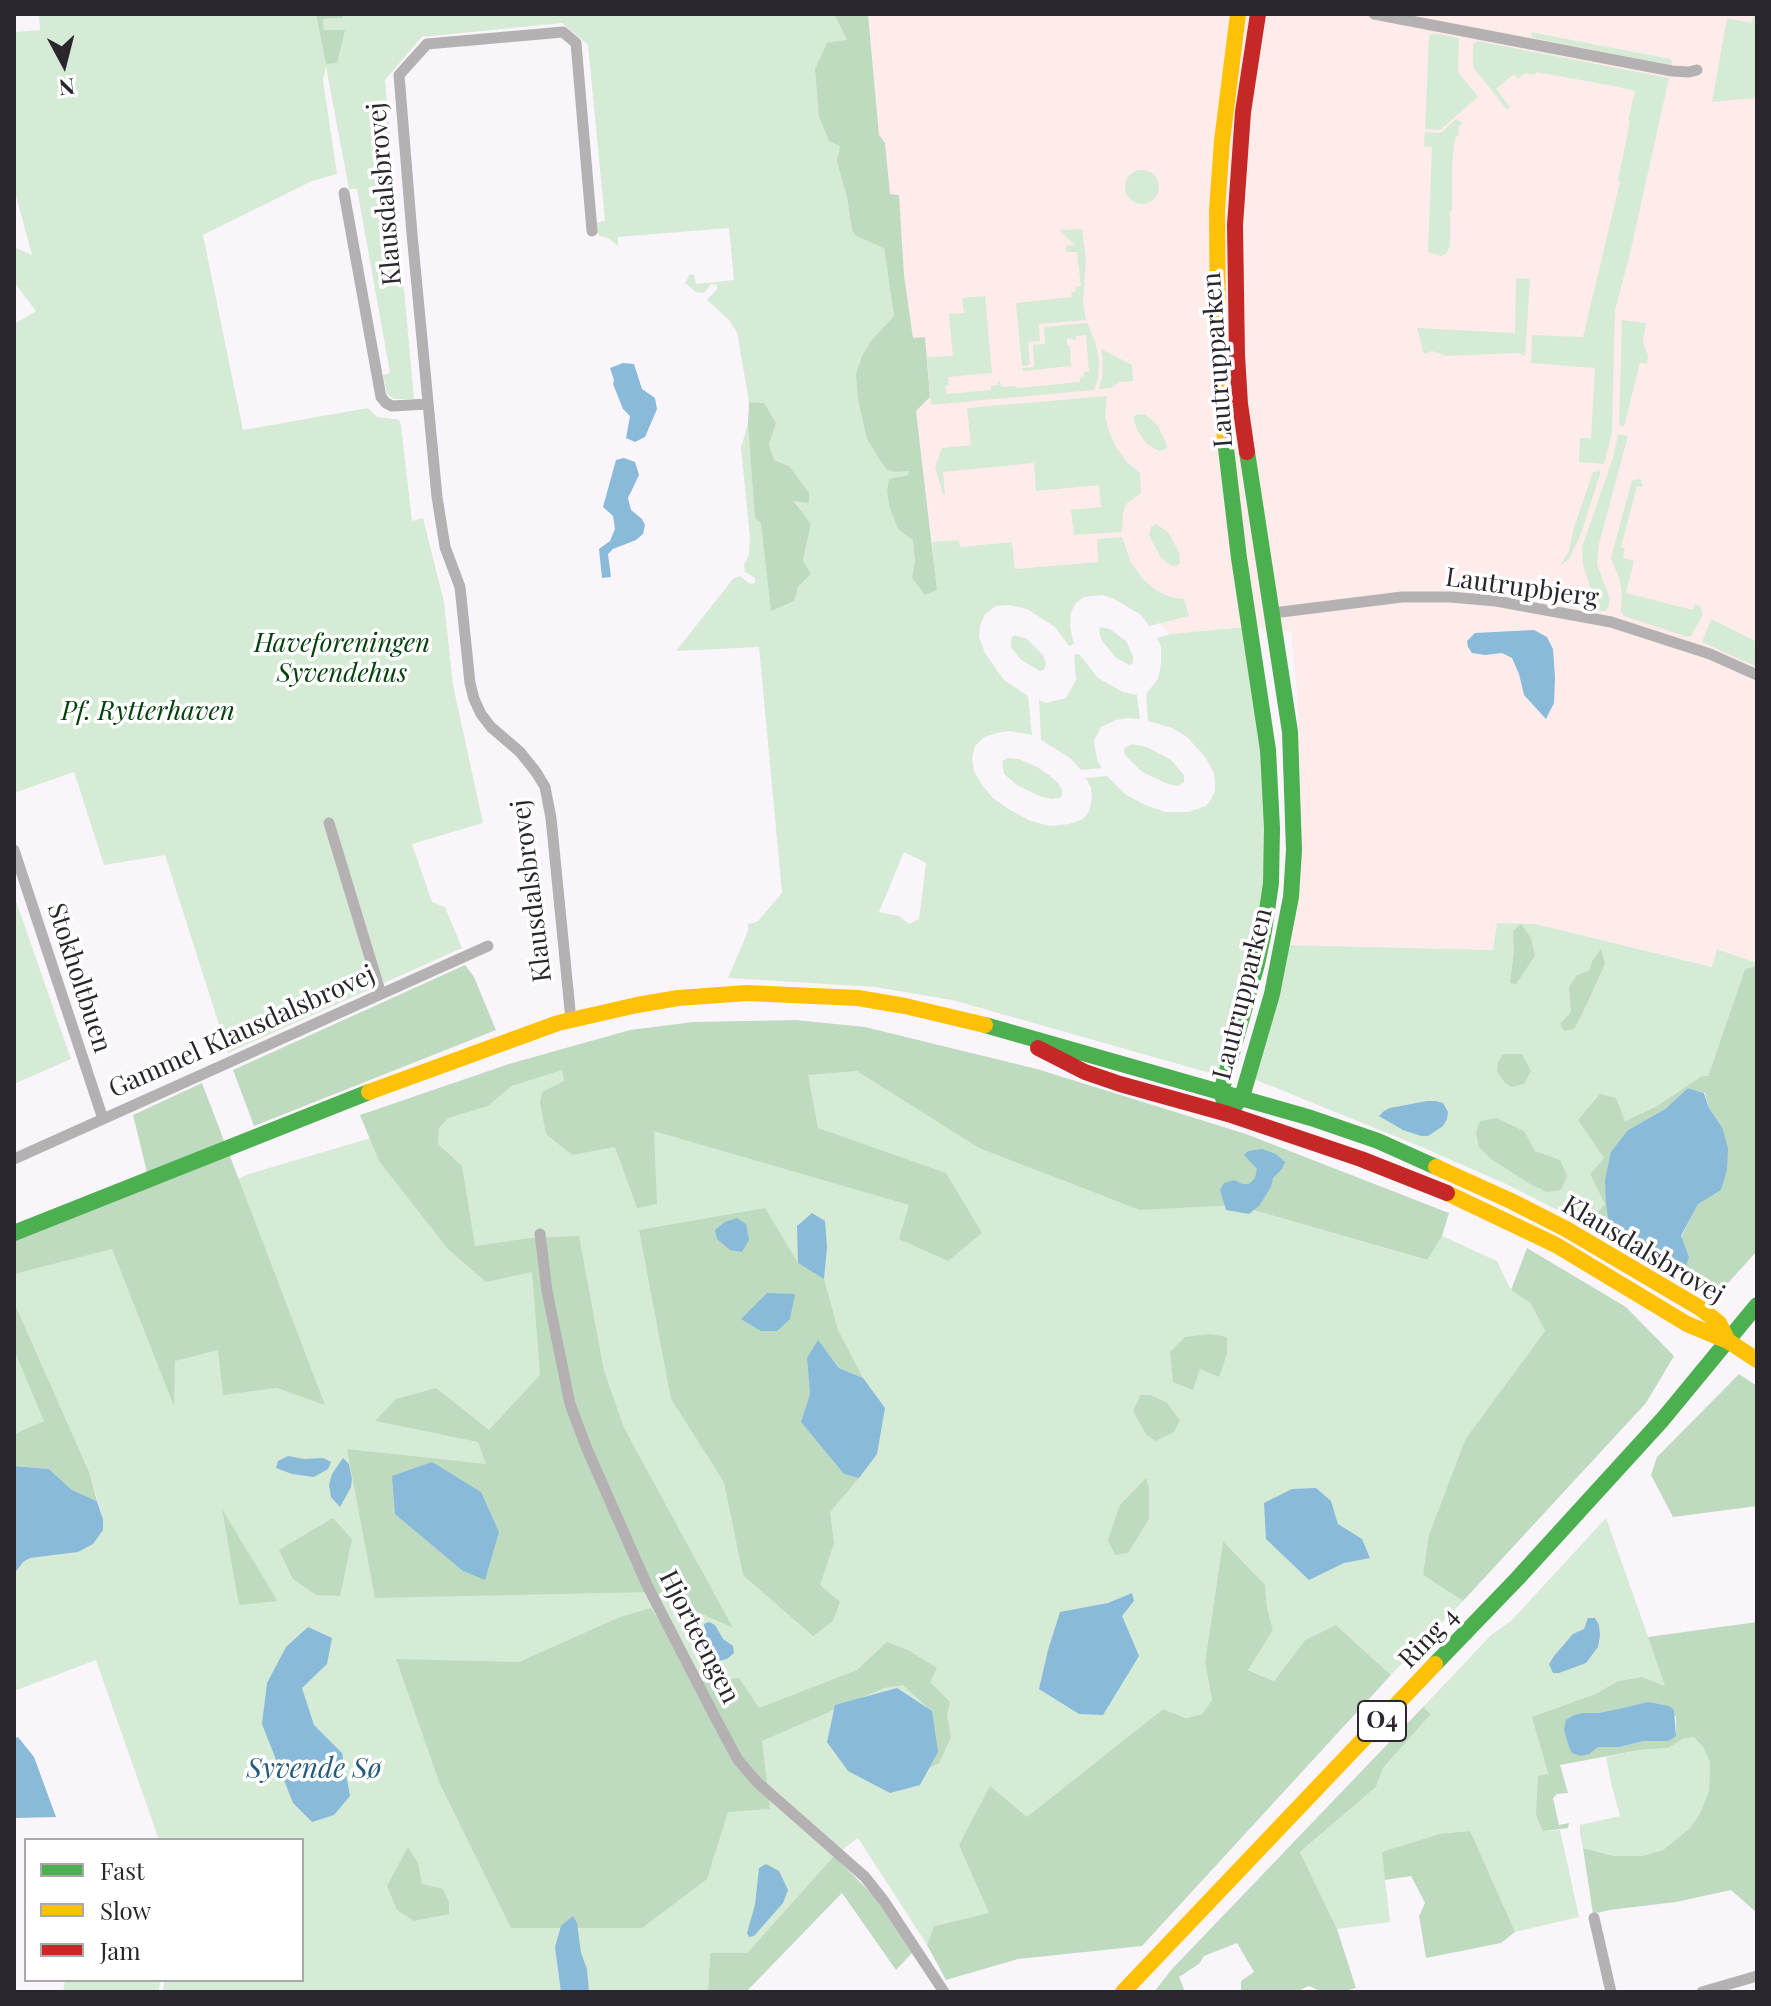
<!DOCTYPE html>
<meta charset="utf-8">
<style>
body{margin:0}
#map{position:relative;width:1771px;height:2006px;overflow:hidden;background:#faf5fb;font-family:"Playfair Display",serif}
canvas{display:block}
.frame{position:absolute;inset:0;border:16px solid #2b262d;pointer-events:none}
.legend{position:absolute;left:24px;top:1838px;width:280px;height:144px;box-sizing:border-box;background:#fff;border:2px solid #aaa8ab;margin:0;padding:10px 14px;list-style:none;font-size:24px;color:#2b262d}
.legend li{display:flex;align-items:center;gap:16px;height:40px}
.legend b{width:40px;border:2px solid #aaa8ab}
.north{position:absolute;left:24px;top:24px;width:80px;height:80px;-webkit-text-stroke:6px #fff;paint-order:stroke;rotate:173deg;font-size:22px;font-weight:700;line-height:32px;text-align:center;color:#2b262d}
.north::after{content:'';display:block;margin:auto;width:28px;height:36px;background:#2b262d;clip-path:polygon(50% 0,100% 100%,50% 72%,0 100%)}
</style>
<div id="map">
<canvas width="1771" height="2006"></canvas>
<div class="frame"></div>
<ul class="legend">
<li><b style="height:10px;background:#4caf50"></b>Fast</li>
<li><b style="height:10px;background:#ffc107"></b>Slow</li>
<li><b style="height:10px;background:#c62828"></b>Jam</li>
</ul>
<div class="north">N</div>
</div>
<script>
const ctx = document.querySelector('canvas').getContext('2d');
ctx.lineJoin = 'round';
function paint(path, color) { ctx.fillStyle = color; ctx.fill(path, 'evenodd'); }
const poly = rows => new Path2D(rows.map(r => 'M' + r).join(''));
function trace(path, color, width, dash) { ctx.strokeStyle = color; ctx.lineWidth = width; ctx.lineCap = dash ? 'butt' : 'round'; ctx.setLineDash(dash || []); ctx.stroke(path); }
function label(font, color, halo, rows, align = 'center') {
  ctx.font = font + ' "Playfair Display",serif'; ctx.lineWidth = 7; ctx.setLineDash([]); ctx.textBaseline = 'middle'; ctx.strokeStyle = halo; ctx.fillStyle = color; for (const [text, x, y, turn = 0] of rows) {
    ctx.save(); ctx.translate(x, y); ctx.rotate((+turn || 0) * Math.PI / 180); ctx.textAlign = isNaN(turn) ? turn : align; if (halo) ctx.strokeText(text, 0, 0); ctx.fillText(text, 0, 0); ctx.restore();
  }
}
paint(poly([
 [868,14,1757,14,1757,963,1718,949,1713,967,1536,924,1497,923,1493,950,1288,945,1301,798,1297,692,1291,631,1245,627,1170,634,1099,562,1015,569,1012,542,959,547,958,540,932,542,916,411,930,397,925,338,913,339,904,275,898,195,890,195,885,144,879,135]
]), '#fdecea');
paint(poly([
 [39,14,316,14,327,64,344,30,324,30,323,19,343,18,343,14,834,14,847,40,840,145,852,230,856,236,884,247,894,316,884,328,867,439,886,469,909,470,915,563,936,590,932,542,959,540,960,547,1012,542,1015,569,1098,562,1097,539,1122,537,1131,563,1144,580,1157,591,1170,597,1184,599,1189,616,1149,626,1141,615,1114,599,1103,595,1084,597,1076,603,1071,612,1070,627,1074,644,1069,646,1055,627,1027,609,1009,605,996,606,985,614,980,625,979,637,985,653,1004,680,1028,696,1032,735,1009,731,997,733,984,737,975,746,972,758,974,771,982,785,993,798,1010,810,1031,821,1050,826,1069,824,1083,819,1089,812,1092,798,1091,788,1086,778,1107,776,1125,794,1145,805,1165,812,1188,812,1206,806,1211,799,1215,791,1215,781,1214,773,1205,757,1187,737,1172,728,1148,721,1146,694,1158,679,1161,664,1161,647,1157,638,1170,634,1245,627,1263,757,1267,828,1263,881,1251,967,1217,1075,952,1000,875,987,728,978,748,931,748,924,757,922,782,893,759,647,676,651,733,579,740,576,750,584,755,583,755,578,745,572,744,565,749,555,750,538,741,448,748,423,761,523,798,587,811,574,803,560,811,524,794,500,789,466,774,460,769,444,764,403,749,402,737,332,729,320,707,300,717,289,717,285,711,284,704,293,696,292,685,283,690,274,694,275,696,284,734,280,729,228,618,237,618,246,608,238,600,236,596,232,594,223,605,221,588,45,562,23,422,37,385,80,414,399,394,399,387,394,383,375,390,373,357,189,349,189,326,67,323,80,337,174,312,181,203,235,243,430,368,408,377,417,395,419,399,420,401,425,412,521,423,518,444,602,453,685,483,823,412,844,432,902,445,907,462,948,228,1053,165,855,104,865,74,772,14,793,14,324,36,311,14,282,14,247,32,255,14,188,14,39,16,38,15,32,40,30],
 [904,852,926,863,919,919,909,924,899,916,879,912],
 [1753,14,1757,14,1757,98,1712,102,1727,18,1752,23],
 [1530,32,1670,59,1672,62,1671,65,1538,39,1533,37],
 [1434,33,1459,38,1458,72,1478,97,1440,130,1425,129,1429,36],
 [1477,41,1669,78,1631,249,1615,311,1612,433,1604,464,1579,462,1580,438,1591,438,1595,368,1531,363,1532,335,1583,337,1620,182,1618,180,1630,121,1628,120,1635,91,1619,87,1536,72,1535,75,1525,73,1518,79,1514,74,1496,89,1510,107,1507,110,1473,67,1473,44],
 [1456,119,1463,123,1459,126,1458,136,1455,137,1452,166,1452,211,1450,211,1450,246,1446,254,1441,256,1428,252,1432,147,1424,146,1425,132,1441,133],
 '1125 187a17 17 0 1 1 34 0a17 17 0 1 1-34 0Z',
 [1082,229,1086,260,1083,303,1086,320,1039,324,1040,341,1028,342,1030,363,1027,366,1022,366,1016,303,1072,297,1071,292,1076,291,1075,287,1081,286,1077,252,1066,252,1066,246,1075,245,1059,230],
 [1516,278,1530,279,1525,356,1518,353,1446,356,1432,351,1424,354,1417,328,1515,333],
 [985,296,992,373,948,377,949,385,945,386,947,394,991,390,991,386,998,385,998,381,1000,381,1001,387,1016,386,1017,388,1080,382,1080,377,1084,376,1084,372,1089,371,1086,335,1076,336,1076,340,1067,338,1067,345,1070,346,1071,366,1023,371,1022,368,1034,367,1033,345,1045,344,1044,327,1087,323,1095,341,1099,359,1098,378,1094,390,931,405,927,357,953,356,949,314,964,313,962,298],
 [1622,320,1646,323,1643,342,1648,356,1647,364,1640,363,1624,427,1619,425],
 [1101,349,1132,365,1133,381,1120,382,1111,388,1099,389,1102,377,1103,359],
 [1107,396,1105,416,1109,432,1115,445,1126,461,1140,473,1141,493,1126,504,1123,513,1122,532,1074,535,1071,510,1101,507,1099,485,1036,491,1034,463,943,472,945,494,943,494,935,467,942,448,971,445,967,408],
 [1138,414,1146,415,1158,426,1166,442,1167,449,1159,451,1147,444,1138,432,1133,417],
 [1618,434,1628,436,1599,544,1597,564,1610,599,1609,606,1606,611,1600,611,1595,609,1593,595,1583,565,1582,547,1614,455],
 [1601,471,1581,534,1569,559,1560,566,1569,551,1574,527,1593,472],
 [1640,479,1643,487,1637,486,1621,547,1625,548,1623,558,1634,561,1626,593,1693,610,1695,604,1700,606,1703,614,1691,636,1687,637,1624,616,1621,611,1622,596,1620,581,1611,558,1632,480],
 [1156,524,1168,532,1179,552,1180,563,1178,565,1172,566,1161,558,1152,541,1149,534,1151,527],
 [1711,619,1757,642,1757,667,1702,642],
 [1101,627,1110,629,1126,641,1133,656,1133,663,1129,665,1115,657,1101,639,1099,630],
 [1015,635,1027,639,1043,655,1046,663,1044,670,1040,671,1021,660,1011,647,1011,638],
 [1079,654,1098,678,1123,692,1137,695,1140,719,1128,718,1116,720,1101,727,1094,741,1097,760,1102,768,1081,770,1070,758,1041,740,1039,700,1046,703,1066,698,1076,680,1074,655],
 [1132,744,1147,747,1171,760,1184,775,1184,782,1178,786,1168,784,1142,772,1125,755,1124,748],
 [1008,758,1019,759,1037,767,1049,775,1058,783,1062,790,1062,795,1060,798,1052,799,1039,796,1017,785,1004,774,1002,761],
 [14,895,71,1059,14,1084],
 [1497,923,1536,924,1712,967,1717,949,1757,963,1757,966,1745,969,1708,1076,1677,1092,1655,1107,1625,1121,1605,1158,1590,1174,1606,1203,1587,1225,1506,1184,1424,1148,1254,1079,1288,945,1493,950],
 [801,1048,1236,1205,1426,1260,1442,1236,1497,1261,1511,1290,1531,1304,1545,1331,1466,1438,1423,1575,1463,1601,1391,1675,1336,1625,1305,1640,1274,1681,1247,1669,1273,1630,1267,1607,1265,1586,1223,1541,1205,1662,1212,1700,1202,1714,1186,1718,1163,1709,1027,1818,991,1787,990,1913,934,1926,927,1945,858,1838,834,1856,747,1953,710,1953,708,1992,163,1992,164,1980,302,1980,302,1840,159,1840,96,1660,14,1691,14,1574,16,1570,23,1562,30,1558,78,1552,103,1519,90,1474,14,1302,14,1272,252,1173,493,1102,512,1086,562,1069],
 [14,1350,45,1421,14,1434],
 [1606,1518,1666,1687,1642,1677,1618,1681,1595,1694,1533,1717,1548,1775,1544,1831,1560,1830,1579,1917,1515,1932,1469,1831,1382,1852,1390,1922,1337,1929,1300,1852,1376,1787,1383,1768,1431,1714,1423,1707,1491,1635,1511,1621],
 [1694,1737,1703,1747,1710,1762,1710,1774,1709,1791,1700,1813,1691,1827,1663,1850,1642,1856,1614,1856,1583,1848,1580,1834,1580,1825,1620,1816,1611,1783,1606,1757,1640,1750,1668,1748,1683,1739],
 [65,1980,160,1980,159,1992,63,1992]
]), '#d6ebd6');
paint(poly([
 [316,14,343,14,343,18,323,19,324,30,345,30,337,63,326,64],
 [834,14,868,14,879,135,885,143,890,194,899,195,904,275,913,338,925,337,930,397,916,411,937,590,925,595,912,578,915,563,913,540,898,529,890,508,887,491,889,479,908,475,909,471,895,472,886,469,881,462,867,439,858,399,856,374,862,356,871,341,894,316,884,248,856,236,852,230,847,197,837,161,840,146,829,141,819,116,815,69,827,43,847,40],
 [749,402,764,403,776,423,769,444,774,460,789,466,809,493,809,503,794,501,811,524,803,560,811,574,798,587,794,601,771,611,761,523,755,518,748,423],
 [1521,924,1531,938,1535,956,1516,984,1510,983,1514,952,1513,931],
 [1601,949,1605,964,1583,1012,1574,1029,1564,1031,1560,1024,1571,1012,1569,987,1577,975,1589,971,1592,961],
 [465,965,474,977,496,1030,254,1126,233,1070],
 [1757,966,1757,1251,1719,1293,1695,1282,1669,1272,1587,1225,1605,1204,1590,1174,1604,1158,1578,1120,1600,1094,1616,1098,1625,1121,1655,1107,1702,1076,1708,1076,1745,969],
 [1688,1088,1705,1093,1709,1108,1722,1127,1721,1190,1698,1203,1668,1264,1655,1253,1609,1225,1628,1130,1665,1109],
 [796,1020,865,1027,1037,1069,1246,1134,1449,1213,1442,1236,1427,1260,1236,1205,1140,1210,979,1148,857,1071,808,1075,818,1128,946,1173,982,1233,948,1261,899,1239,909,1205,654,1131,657,1204,637,1208,615,1147,572,1155,546,1134,540,1103,542,1092,564,1081,562,1070,512,1086,488,1106,448,1118,439,1128,438,1144,462,1166,475,1246,530,1238,579,1236,604,1371,624,1428,733,1628,654,1592,375,1598,347,1449,486,1464,478,1442,375,1421,396,1399,436,1388,489,1430,540,1375,532,1272,486,1282,448,1249,379,1161,360,1115,509,1064,630,1030,693,1022],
 [1503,1054,1522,1054,1531,1071,1524,1084,1511,1087,1505,1083,1497,1071,1498,1062],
 [202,1083,325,1405,277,1388,223,1395,218,1350,175,1361,174,1406,112,1249,14,1274,14,1241,150,1185,133,1115],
 [1496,1118,1524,1131,1535,1151,1560,1160,1567,1176,1561,1190,1547,1192,1530,1184,1491,1159,1479,1147,1476,1133,1480,1121],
 [765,1208,798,1263,824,1279,838,1330,863,1378,840,1368,818,1341,807,1358,810,1394,801,1422,844,1474,859,1478,830,1512,834,1543,820,1585,840,1602,833,1621,813,1636,743,1575,724,1482,671,1399,639,1230],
 [1527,1248,1626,1307,1674,1356,1646,1403,1463,1601,1423,1575,1429,1535,1466,1438,1545,1331,1531,1304,1511,1290],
 [14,1302,90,1474,97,1501,72,1490,49,1469,14,1466,14,1434,44,1421,14,1350],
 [1209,1334,1227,1337,1227,1354,1219,1377,1200,1369,1193,1390,1173,1382,1170,1352,1185,1337],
 [1739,1374,1757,1386,1757,1506,1673,1517,1651,1475,1657,1457],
 [1141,1395,1151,1395,1167,1403,1180,1420,1174,1432,1155,1441,1146,1434,1133,1411],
 [1146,1478,1149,1489,1149,1519,1128,1553,1115,1555,1108,1540,1120,1505],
 [222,1509,277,1600,277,1601,239,1605],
 [333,1518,352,1539,340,1596,316,1595,293,1579,279,1550],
 [1223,1541,1265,1585,1267,1607,1273,1630,1248,1670,1274,1681,1305,1640,1336,1625,1391,1675,1142,1946,1018,1959,946,1980,927,1945,934,1926,989,1913,959,1845,990,1786,1027,1817,1163,1709,1186,1718,1202,1714,1212,1700,1205,1662],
 [651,1608,681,1656,701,1681,739,1678,759,1708,857,1670,887,1642,908,1650,937,1668,930,1682,950,1702,947,1715,951,1737,939,1763,925,1770,929,1741,929,1709,903,1685,884,1688,762,1741,770,1809,728,1812,707,1879,642,1928,511,1928,440,1784,396,1659,519,1662,620,1617],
 [1757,1622,1757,1913,1731,1890,1676,1902,1609,1910,1593,1914,1583,1848,1614,1856,1642,1856,1663,1850,1691,1827,1700,1813,1709,1791,1710,1762,1703,1747,1694,1737,1683,1739,1668,1748,1640,1750,1560,1765,1568,1793,1557,1794,1553,1798,1559,1825,1569,1823,1568,1828,1543,1831,1536,1815,1538,1776,1548,1774,1532,1717,1595,1694,1618,1681,1642,1677,1665,1686,1648,1637],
 [1635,1706,1676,1716,1676,1735,1669,1741,1644,1741,1620,1747,1598,1747,1583,1713,1598,1713],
 [1423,1707,1431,1714,1383,1768,1376,1787,1300,1852,1337,1929,1356,1988,1340,1992,1322,1992,1309,1986,1295,1992,1241,1992,1241,1981,1254,1972,1237,1943,1204,1956,1199,1964,1179,1977,1184,1989,1182,1992,1154,1992,1172,1969],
 [1470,1831,1515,1932,1501,1943,1426,1958,1419,1916,1425,1903,1411,1876,1385,1880,1382,1852,1440,1834],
 [408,1847,418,1863,422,1884,443,1889,449,1902,449,1914,414,1921,397,1910,387,1886],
 [834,1856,875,1897,912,1953,896,1970,842,1893,746,1992,708,1992,710,1953,747,1953]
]), '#bfdbbf');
paint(poly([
 [623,363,634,364,642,389,655,398,657,409,645,437,635,442,626,438,630,416,623,409,613,384,614,380,610,368],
 [624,458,635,462,639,475,628,498,631,510,642,519,645,525,643,534,636,540,613,549,608,554,611,577,602,578,599,549,610,541,615,529,613,516,603,507,616,460],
 [1534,630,1547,637,1553,649,1555,678,1554,703,1546,719,1524,695,1519,674,1512,658,1502,653,1485,655,1472,653,1468,647,1467,641,1475,633],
 [1688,1088,1704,1093,1709,1108,1722,1127,1728,1148,1727,1170,1721,1190,1698,1204,1681,1236,1689,1257,1686,1266,1677,1267,1668,1264,1655,1253,1609,1225,1606,1203,1605,1180,1611,1152,1628,1130,1665,1109],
 [1427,1101,1435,1101,1443,1103,1448,1112,1447,1119,1443,1126,1428,1136,1421,1136,1403,1130,1379,1116,1384,1111,1390,1108],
 [1262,1149,1276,1154,1285,1162,1282,1169,1273,1178,1271,1187,1259,1206,1249,1214,1226,1210,1220,1190,1224,1183,1234,1180,1242,1184,1249,1184,1255,1178,1257,1169,1244,1155,1248,1151],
 [812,1213,825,1221,827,1247,824,1279,798,1263,797,1226],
 [737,1218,746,1224,749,1240,742,1252,730,1250,717,1239,715,1230,725,1222],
 [767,1293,795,1294,790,1319,777,1331,761,1331,741,1319],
 [818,1340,839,1368,863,1378,885,1408,877,1454,859,1478,844,1474,801,1422,810,1394,807,1358],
 [288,1456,304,1459,323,1458,331,1462,328,1469,314,1477,292,1474,276,1468,278,1461],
 [343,1458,349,1464,352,1479,351,1487,340,1507,331,1497,329,1485,332,1474],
 [432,1462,481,1492,499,1532,485,1580,463,1571,395,1514,392,1476],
 [14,1466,49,1469,72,1490,97,1501,103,1519,103,1530,93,1544,78,1552,30,1558,23,1562,14,1574],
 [1316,1488,1331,1501,1338,1524,1362,1539,1370,1558,1344,1563,1309,1580,1266,1539,1264,1503,1292,1489],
 [1132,1593,1134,1601,1122,1616,1139,1656,1103,1715,1079,1714,1039,1689,1048,1650,1060,1612,1108,1603],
 [1588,1618,1595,1618,1599,1625,1600,1636,1598,1647,1586,1663,1559,1673,1553,1673,1549,1664,1554,1656,1573,1634,1584,1629],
 [709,1622,715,1625,723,1639,733,1646,734,1653,727,1659,714,1662,706,1659,700,1653,697,1649,705,1634,704,1624],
 [308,1627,332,1638,327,1664,302,1688,314,1725,342,1753,350,1796,334,1815,312,1822,293,1803,262,1724,267,1683,286,1647],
 [897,1688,932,1711,938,1752,920,1785,890,1793,848,1771,827,1742,835,1705],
 [1648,1702,1669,1706,1674,1710,1676,1736,1669,1741,1644,1741,1620,1747,1598,1747,1589,1754,1580,1756,1572,1753,1569,1747,1564,1730,1566,1720,1574,1715,1583,1713,1598,1713,1623,1708],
 [18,1737,34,1757,56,1817,14,1818,14,1738],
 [766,1864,779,1871,788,1890,783,1903,754,1936,749,1937,747,1933,755,1905,759,1868],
 [573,1916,577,1923,581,1953,587,1969,589,1992,561,1992,555,1947,561,1926]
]), '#89bad9');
trace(poly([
 [1374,14,1672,71,1689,72,1697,70],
 [344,193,381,397,386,403,392,406,428,404],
 [1273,613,1402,597,1450,597,1496,601,1611,622,1710,654,1757,675],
 [329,823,381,994],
 [14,850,103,1119],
 [571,1020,551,818,545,787,536,772,520,752,491,727,481,714,474,699,470,683,460,587,445,547,437,497,412,234,399,75,427,44,563,32,576,43,592,231],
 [14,1159,488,946],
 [540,1234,547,1291,570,1404,587,1449,647,1585,716,1719,738,1760,757,1782,865,1877,884,1901,944,1992],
 [1594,1918,1611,1992],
 [1702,1992,1757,1976]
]), '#b5b1b2', 11);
trace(poly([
 [985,1025,1311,1118,1378,1141,1436,1167],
 [1224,1101,1221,1092,1257,964,1264,931,1271,883,1272,828,1268,750,1239,558,1225,440],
 [1228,1114,1242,1097,1272,994,1291,897,1294,850,1290,732,1247,452],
 [14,1233,369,1092],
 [1435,1664,1517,1579,1663,1419,1757,1305]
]), '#4caf50', 16);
trace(poly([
 [1225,440,1218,343,1217,210,1222,141,1238,14],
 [369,1092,558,1023,637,1005,678,998,747,993,858,998,905,1006,985,1025],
 [1436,1167,1511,1201,1566,1229,1700,1308,1719,1323,1728,1341],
 [1447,1193,1556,1245,1687,1324,1728,1341,1757,1360],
 [1123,1992,1435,1664]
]), '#ffc107', 16);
trace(poly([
 [1247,452,1240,404,1237,355,1235,225,1243,112,1258,14],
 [1038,1048,1085,1072,1120,1084,1228,1114,1361,1159,1447,1193]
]), '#c62828', 16);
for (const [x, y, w] of [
 [1382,1721,48]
]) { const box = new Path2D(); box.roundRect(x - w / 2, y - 20, w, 40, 6); ctx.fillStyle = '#fff'; ctx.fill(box); trace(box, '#2b262d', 2); }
label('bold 24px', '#2b262d', null, [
 ["O4",1382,1721]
]);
label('26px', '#2b262d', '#fff', [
 ["Klausdalsbrovej",385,194,-95],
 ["Lautrupparken",1218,360,-94],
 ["Lautrupbjerg",1522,588,8],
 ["Klausdalsbrovej",532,891,-97],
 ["Stokholtbuen",79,978,72],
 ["Lautrupparken",1243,994,-76],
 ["Gammel Klausdalsbrovej",242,1032,-24],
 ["Klausdalsbrovej",1643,1250,31],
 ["Hjorteengen",699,1637,63],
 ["Ring 4",1429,1638,-46]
]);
label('italic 26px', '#03410c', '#fff', [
 ["Haveforeningen",342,644],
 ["Syvendehus",342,674],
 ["Pf. Rytterhaven",148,712]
]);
label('italic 28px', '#255b7a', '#fff', [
 ["Syvende Sø",314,1769]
]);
</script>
